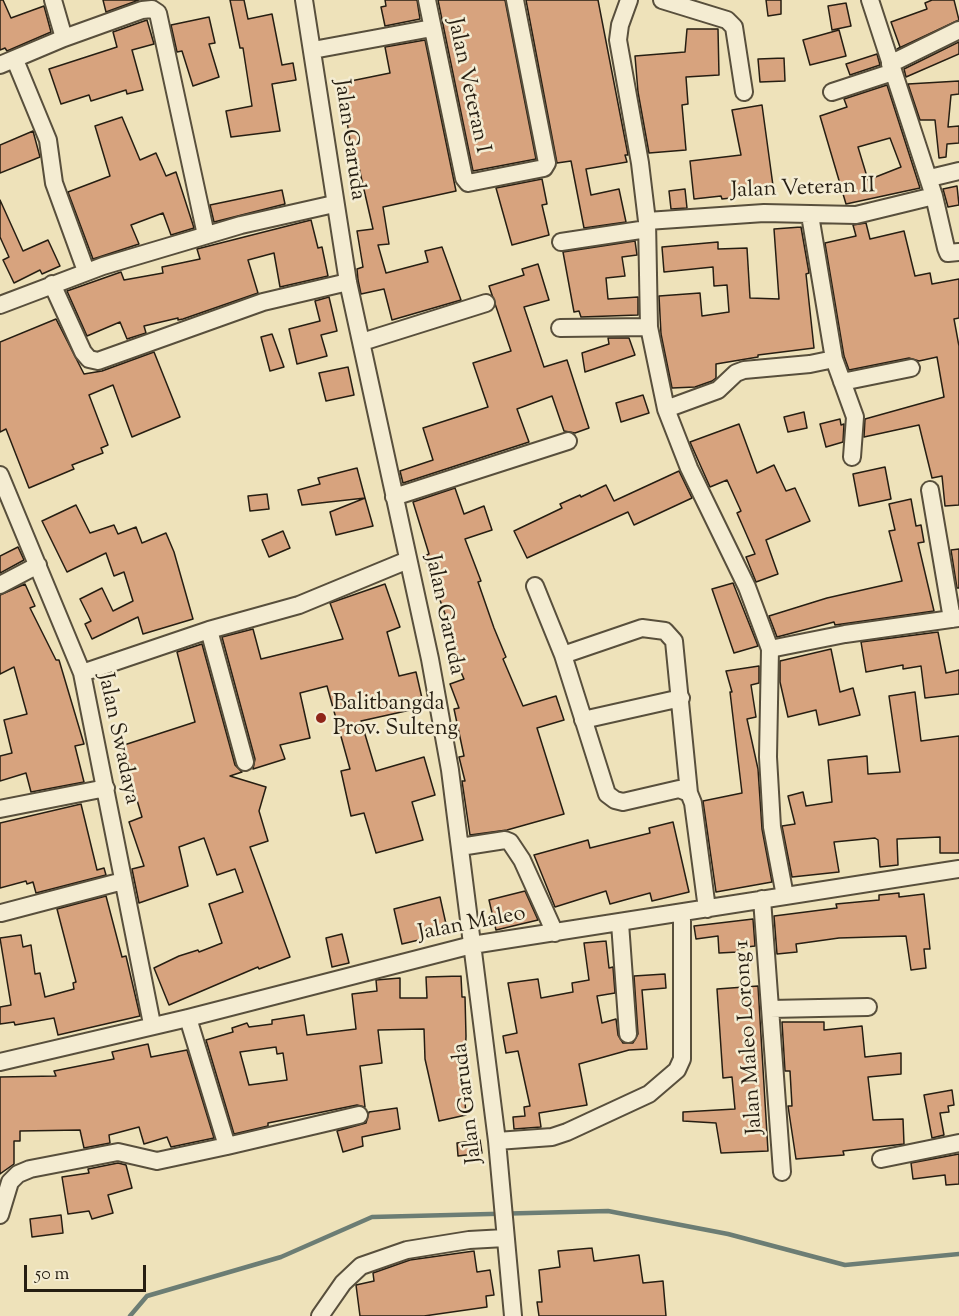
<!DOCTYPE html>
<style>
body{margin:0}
#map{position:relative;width:959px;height:1316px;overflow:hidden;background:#eee2ba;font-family:"Sorts Mill Goudy",serif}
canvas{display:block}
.scale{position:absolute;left:24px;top:1265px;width:122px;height:27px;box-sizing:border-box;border:3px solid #261e12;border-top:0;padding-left:8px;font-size:18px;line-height:21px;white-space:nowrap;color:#261e12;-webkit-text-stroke:4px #f4ecd2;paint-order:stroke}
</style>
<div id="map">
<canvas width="959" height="1316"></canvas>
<div class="scale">50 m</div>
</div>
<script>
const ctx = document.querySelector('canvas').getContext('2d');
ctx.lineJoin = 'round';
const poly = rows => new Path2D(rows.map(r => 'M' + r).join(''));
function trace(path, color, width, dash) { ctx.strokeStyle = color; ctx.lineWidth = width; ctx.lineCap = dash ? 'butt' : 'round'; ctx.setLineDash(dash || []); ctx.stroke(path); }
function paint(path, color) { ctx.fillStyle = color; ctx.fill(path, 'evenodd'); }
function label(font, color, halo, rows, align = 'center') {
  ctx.font = font + ' "Sorts Mill Goudy",serif'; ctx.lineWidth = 5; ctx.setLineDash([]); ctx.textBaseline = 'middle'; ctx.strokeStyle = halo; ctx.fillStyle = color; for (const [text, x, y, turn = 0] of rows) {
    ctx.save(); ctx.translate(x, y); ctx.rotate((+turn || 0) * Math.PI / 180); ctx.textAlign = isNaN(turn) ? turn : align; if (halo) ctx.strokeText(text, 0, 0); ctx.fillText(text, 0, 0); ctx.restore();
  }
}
trace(poly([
 [130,1316,147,1296,281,1257,372,1217,608,1211,728,1234,845,1265,959,1254]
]), '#6c7d74', 4.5);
const building = poly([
 [0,0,3,0,11,18,44,6,51,32,7,51,5,48,0,50,0,0],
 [103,0,139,0,106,12,103,0],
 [230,0,244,0,248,19,272,14,282,65,293,63,296,80,272,84,280,131,231,137,226,111,252,106,243,48,240,48,230,0],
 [385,0,417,0,420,19,385,26,381,7,386,6,385,0],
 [438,0,505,0,536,159,473,171,438,0],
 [526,0,598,0,628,155,625,155,627,162,586,169,591,195,619,189,626,222,584,228,571,161,557,163,526,0],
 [766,0,781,0,781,14,768,16,766,0],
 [932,0,954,0,959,20,897,49,900,47,891,22,927,9,925,3,932,0],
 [846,3,851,26,832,30,828,6,846,3],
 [209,17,215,43,209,44,219,77,193,86,182,51,177,52,171,25,209,17],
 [147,20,154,44,132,50,143,90,127,94,126,90,91,101,89,95,61,104,49,69,117,47,113,32,147,20],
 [687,29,718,29,719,75,686,77,688,104,682,105,686,150,649,153,638,92,635,56,685,52,687,29],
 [839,30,846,56,810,65,803,40,839,30],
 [425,40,456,191,383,207,389,244,378,245,386,273,428,262,425,251,442,247,461,300,392,320,384,289,361,294,358,280,357,269,363,267,357,231,373,229,357,159,353,160,341,83,390,73,385,47,425,40],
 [959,42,959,54,906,77,904,69,959,42],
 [877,54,880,65,850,75,846,64,877,54],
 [784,58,785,81,760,82,758,59,784,58],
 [959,81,959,94,951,95,948,127,959,126,959,143,947,144,946,157,939,158,935,120,920,120,908,84,959,81],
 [887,85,920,188,846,204,820,116,847,107,844,99,887,85],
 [890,138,901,167,868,180,858,147,890,138],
 [762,105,774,193,722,199,721,196,694,199,690,161,741,155,732,110,762,105],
 [122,117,140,160,156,153,166,176,176,172,194,228,171,235,163,213,131,225,139,244,93,259,68,192,110,176,95,126,122,117],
 [33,131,40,157,0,173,0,145,33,131],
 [542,179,547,204,542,205,549,235,512,245,496,188,542,179],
 [957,186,959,205,948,207,943,189,957,186],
 [685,189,687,208,671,209,669,191,685,189],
 [282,190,285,204,214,222,210,205,282,190],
 [0,200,23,251,48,240,60,266,42,274,40,270,14,283,3,260,9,257,0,237,0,200],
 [311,220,318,248,322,247,328,276,280,287,274,253,248,260,258,293,183,319,178,320,178,318,144,326,146,333,127,339,120,322,87,336,67,291,121,272,124,280,163,273,162,267,200,259,197,249,311,220],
 [866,223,870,239,904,231,915,276,930,273,932,284,959,279,959,318,954,319,959,346,959,505,945,506,942,476,932,478,919,425,864,437,865,419,944,397,937,357,919,361,909,358,849,370,844,356,825,243,856,236,853,225,866,223],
 [801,227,809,273,806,274,814,348,758,355,758,357,716,364,716,378,712,381,695,387,672,388,661,334,659,296,700,293,702,316,729,312,727,285,714,286,713,267,664,272,662,247,718,242,718,249,747,248,750,298,779,299,774,229,801,227],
 [635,241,637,255,622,257,625,276,606,278,608,299,638,297,638,315,581,317,579,311,574,312,563,252,635,241],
 [538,264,549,300,524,307,544,367,567,360,589,428,575,433,564,431,552,396,517,409,529,442,403,483,400,471,433,460,423,428,488,407,473,363,511,351,489,286,524,275,522,269,538,264],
 [329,297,337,331,321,335,327,356,297,364,289,329,320,321,315,301,329,297],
 [56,319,84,374,102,371,154,352,180,417,132,437,113,385,89,395,108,445,101,448,103,453,72,465,74,469,29,488,6,429,0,432,0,342,56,319],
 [272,334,284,367,270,371,261,337,272,334],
 [608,338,629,338,635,355,585,372,582,353,609,344,608,338],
 [348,367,354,395,326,401,319,373,348,367],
 [643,395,649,413,621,422,616,403,643,395],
 [804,412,807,428,788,432,784,417,804,412],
 [840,419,841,425,844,424,843,442,826,447,820,424,840,419],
 [739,424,757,473,774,465,786,491,795,488,810,521,766,540,778,574,756,582,746,557,755,554,737,513,741,511,727,480,710,487,690,442,739,424],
 [885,467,891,499,859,506,853,474,885,467],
 [357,468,365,498,302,505,298,490,320,484,318,478,357,468],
 [679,471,692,498,634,525,628,512,527,558,514,531,562,508,560,504,580,495,581,497,606,485,614,501,679,471],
 [455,488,464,514,484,506,492,530,465,539,481,581,478,582,494,628,506,657,503,659,523,706,556,696,564,720,537,728,564,814,507,830,470,835,462,781,465,781,459,757,464,756,454,709,459,708,450,684,464,679,451,649,457,647,424,556,429,554,413,502,455,488],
 [267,494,269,509,250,511,248,496,267,494],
 [365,498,373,526,336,535,330,512,365,498],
 [911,499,916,526,921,525,924,542,918,543,934,611,835,625,834,622,777,637,769,616,827,598,902,581,889,531,895,530,889,504,911,499],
 [76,505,90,533,114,525,118,534,136,527,142,543,166,533,174,552,193,619,143,634,138,617,92,639,85,624,91,621,80,599,102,588,113,611,133,601,124,572,114,576,106,553,67,572,42,521,76,505],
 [283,531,290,548,269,557,262,540,283,531],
 [18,547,24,560,0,573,0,556,18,547],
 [959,549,959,588,957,588,951,550,959,549],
 [733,583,758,646,734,653,712,589,733,583],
 [25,584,35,606,30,608,56,660,59,660,84,744,75,746,84,782,31,792,26,773,0,781,0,756,12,753,4,720,27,714,14,667,0,674,0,595,25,584],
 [385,584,400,627,387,632,399,676,416,672,424,707,361,721,376,771,424,757,435,795,412,802,423,840,376,853,364,813,351,816,341,771,350,769,327,686,300,693,310,738,280,745,285,759,253,769,255,759,222,637,253,629,261,659,343,639,330,603,385,584],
 [938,632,946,673,959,670,959,694,925,698,921,666,903,669,903,665,866,672,861,642,938,632],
 [202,644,235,765,242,772,230,776,266,787,259,811,268,841,250,847,290,957,259,969,258,967,169,1005,154,968,179,956,198,950,199,952,222,943,209,904,243,892,235,869,217,875,204,838,179,847,188,886,139,903,132,869,144,866,129,822,142,817,121,746,195,722,177,652,202,644],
 [831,649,840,692,853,688,860,715,819,725,816,710,788,717,780,682,780,661,831,649],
 [759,666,759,683,751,685,756,717,747,719,758,769,762,829,772,882,716,892,703,801,742,793,730,692,732,692,726,671,759,666],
 [915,692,921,741,959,736,959,853,940,853,940,837,897,839,898,865,880,867,878,840,875,838,834,842,839,872,792,877,782,826,795,824,788,796,803,792,806,806,832,802,828,760,867,756,868,774,900,772,889,696,915,692],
 [81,804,97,870,104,868,106,875,36,893,33,882,27,884,26,881,0,888,0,823,81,804],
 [673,822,689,892,652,901,650,893,610,904,606,891,555,907,534,855,588,840,590,848,650,833,649,828,673,822],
 [525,891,538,920,496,930,489,900,525,891],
 [899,893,899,897,924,894,930,949,924,949,926,968,911,970,906,936,839,938,796,944,797,952,777,954,774,916,837,908,836,904,879,900,879,895,899,893],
 [106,896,122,957,126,956,140,1016,58,1035,54,1018,15,1025,14,1022,0,1024,0,1007,11,1005,0,938,21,935,23,947,31,945,35,974,40,973,45,997,74,989,73,983,76,982,57,909,106,896],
 [440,897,448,933,402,944,394,909,440,897],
 [753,919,755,946,738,948,738,952,719,953,718,936,696,939,694,926,753,919],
 [342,934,349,963,332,967,326,938,342,934],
 [606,941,609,968,613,967,615,993,597,996,602,1023,616,1019,618,1035,623,1043,633,1043,638,1034,634,976,665,974,666,988,642,990,647,1049,629,1050,579,1064,587,1105,539,1113,541,1127,514,1129,513,1117,525,1116,524,1107,530,1106,518,1051,506,1053,503,1036,517,1033,508,983,538,979,541,998,573,992,572,983,589,980,584,943,606,941],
 [461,976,462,997,465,997,466,1036,465,1062,462,1062,466,1115,439,1121,425,1059,424,1029,378,1030,382,1063,360,1066,365,1107,357,1105,268,1123,268,1126,234,1134,206,1040,233,1032,232,1028,247,1023,249,1027,272,1024,272,1020,304,1015,307,1035,356,1029,352,994,377,991,376,980,400,978,400,998,427,998,426,977,461,976],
 [276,1047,277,1054,283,1053,287,1080,249,1085,240,1052,276,1047],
 [758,986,768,1151,721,1153,716,1123,683,1121,683,1112,735,1109,732,1077,723,1078,717,989,758,986],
 [782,1022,824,1022,824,1030,862,1026,865,1057,901,1053,901,1074,868,1077,873,1120,903,1119,904,1144,843,1151,844,1155,796,1159,788,1106,792,1106,790,1071,785,1071,782,1022],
 [148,1044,151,1057,187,1050,214,1138,171,1147,167,1137,144,1144,139,1127,109,1135,110,1143,84,1148,80,1130,20,1131,20,1141,14,1141,14,1164,0,1174,0,1077,56,1076,54,1071,114,1059,112,1052,148,1044],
 [952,1090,954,1105,948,1106,949,1112,940,1113,944,1135,932,1138,924,1095,952,1090],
 [397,1108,400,1129,362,1137,363,1146,343,1152,337,1131,366,1123,369,1112,397,1108],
 [480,1140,482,1153,458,1156,457,1143,480,1140],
 [959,1154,959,1184,946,1185,945,1175,913,1179,911,1163,959,1154],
 [118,1163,126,1165,132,1188,108,1195,113,1213,92,1219,89,1211,68,1214,62,1177,89,1173,88,1169,118,1163],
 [61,1215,63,1233,32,1237,30,1219,61,1215],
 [592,1248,594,1261,639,1255,643,1283,663,1281,666,1316,539,1316,537,1302,542,1302,539,1270,560,1267,558,1251,592,1248],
 [474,1251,477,1272,490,1270,494,1295,486,1296,487,1307,424,1316,360,1316,356,1285,374,1281,373,1273,410,1260,474,1251]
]);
paint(building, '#d7a37e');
trace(building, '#261e12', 1.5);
const minor = poly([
 [53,0,64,38],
 [304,0,348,282,430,659,450,770,497,1141,513,1316],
 [427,0,464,178,468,183,544,168,547,163,515,0],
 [629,0,620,25,618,40,640,163,647,221,649,327,666,409,689,468,747,587,770,649,768,757,772,827,785,896],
 [662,0,727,20,734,27,744,92],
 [313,50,432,28],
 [15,60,48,140,54,183,86,271],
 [890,64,959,30],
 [0,65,64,38,142,10,152,9,158,13,206,235],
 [832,92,893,72],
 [930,178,959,171],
 [934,196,946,248,948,253,959,252],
 [647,221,764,213,856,215,934,196,870,0],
 [561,242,647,229],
 [52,284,83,352,89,359,98,361,263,302,348,282],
 [0,305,103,266,241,225,334,204],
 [560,328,649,327],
 [362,342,486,303],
 [834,359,855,417,852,457],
 [842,382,911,368],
 [666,409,718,390,736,373,744,370,810,364,834,359,810,215],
 [0,475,82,673,152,1024],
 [930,490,952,619],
 [394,497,568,441],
 [0,585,38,565],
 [535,586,563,655,607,794,615,800,623,802,679,789,689,793,693,803,707,909],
 [209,630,245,762],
 [770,649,845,634,959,618],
 [563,655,642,628,665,631,674,641,689,793],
 [82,673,209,630,299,605,408,560],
 [583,720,681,698],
 [0,809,106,788],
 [460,847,505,840,510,842,522,860,555,933],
 [762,899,782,1172],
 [1,913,123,881],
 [620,923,628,1034],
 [770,1009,868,1007],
 [0,1062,188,1018,472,945,959,869],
 [497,1141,552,1137,567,1132,649,1094,677,1070,682,1059,682,914],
 [227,1146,359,1115],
 [881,1159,959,1143],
 [0,1215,10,1182,18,1174,30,1169,118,1152,157,1161,227,1146,188,1018],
 [320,1316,343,1283,361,1266,407,1250,469,1240,505,1238]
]);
trace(minor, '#584f3c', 20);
trace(minor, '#f4ecd2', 16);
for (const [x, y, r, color] of [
 [321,718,6,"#8f2418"]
]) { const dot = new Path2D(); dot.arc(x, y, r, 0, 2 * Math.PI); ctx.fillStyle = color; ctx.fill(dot); trace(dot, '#f4ecd2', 2); }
label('22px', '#261e12', '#f4ecd2', [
 ["Jalan Veteran I",467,86,78],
 ["Jalan Garuda",348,140,82],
 ["Jalan Veteran II",803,190,-2],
 ["Jalan Garuda",443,615,78],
 ["Jalan Swadaya",117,739,78],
 ["Jalan Maleo",472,925,-11],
 ["Jalan Maleo Lorong 1",750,1037,-94],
 ["Jalan Garuda",469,1103,-97]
]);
label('22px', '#261e12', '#f4ecd2', [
 ["Balitbangda",333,705],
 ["Prov. Sulteng",333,730]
], 'left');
</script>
